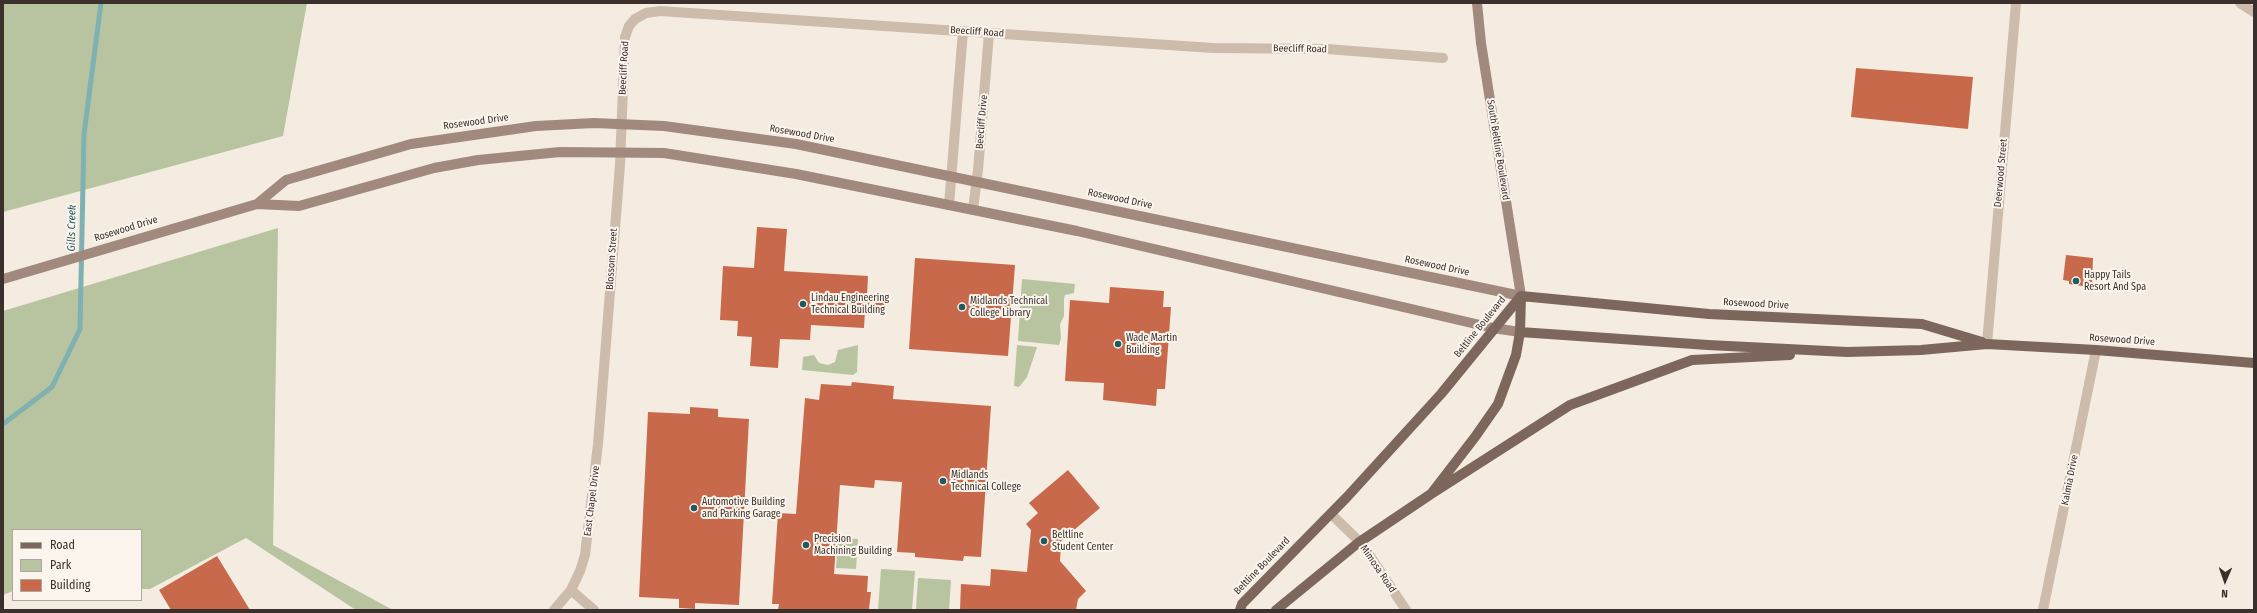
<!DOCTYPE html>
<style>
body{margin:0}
#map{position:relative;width:2257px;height:613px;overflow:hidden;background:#f4ebe1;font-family:"Fira Sans Condensed",sans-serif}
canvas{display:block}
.frame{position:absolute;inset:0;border:4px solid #3b302b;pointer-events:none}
.legend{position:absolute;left:12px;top:529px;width:130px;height:72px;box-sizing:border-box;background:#fbf5ee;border:1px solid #aea6a0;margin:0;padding:5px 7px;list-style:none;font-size:12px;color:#3b302b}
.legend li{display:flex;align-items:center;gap:8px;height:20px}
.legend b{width:20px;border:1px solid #aea6a0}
.north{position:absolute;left:2205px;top:561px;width:40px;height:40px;-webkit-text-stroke:3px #fbf5ee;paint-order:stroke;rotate:182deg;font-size:11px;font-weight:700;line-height:16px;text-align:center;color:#3b302b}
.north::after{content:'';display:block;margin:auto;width:14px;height:18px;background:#3b302b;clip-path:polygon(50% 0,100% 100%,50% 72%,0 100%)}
</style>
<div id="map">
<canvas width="2257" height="613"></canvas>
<div class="frame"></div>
<ul class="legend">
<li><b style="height:5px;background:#7d675c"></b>Road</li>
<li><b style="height:11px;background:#b8c4a0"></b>Park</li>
<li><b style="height:11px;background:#c8694b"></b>Building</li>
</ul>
<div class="north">N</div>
</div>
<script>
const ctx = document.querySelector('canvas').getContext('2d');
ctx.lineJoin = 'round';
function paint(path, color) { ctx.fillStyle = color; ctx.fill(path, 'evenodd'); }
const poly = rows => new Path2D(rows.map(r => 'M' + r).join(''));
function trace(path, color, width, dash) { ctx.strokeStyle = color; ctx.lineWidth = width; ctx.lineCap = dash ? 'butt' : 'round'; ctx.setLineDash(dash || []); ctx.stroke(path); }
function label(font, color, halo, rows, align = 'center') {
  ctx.font = font + ' "Fira Sans Condensed",sans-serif'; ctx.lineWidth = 4; ctx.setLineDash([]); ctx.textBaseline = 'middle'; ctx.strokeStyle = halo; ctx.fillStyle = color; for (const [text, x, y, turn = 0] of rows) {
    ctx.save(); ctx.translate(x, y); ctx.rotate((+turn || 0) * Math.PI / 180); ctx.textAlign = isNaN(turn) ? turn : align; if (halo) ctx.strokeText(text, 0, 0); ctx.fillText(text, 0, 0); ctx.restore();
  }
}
paint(poly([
 [3,3,307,3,283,136,3,212],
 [278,228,273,545,393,610,356,610,246,538,150,589,141,589,141,530,13,530,13,591,3,595,3,311],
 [1022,279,1075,284,1074,293,1065,295,1064,299,1064,316,1060,324,1061,338,1059,345,1018,341],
 [858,345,857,372,853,375,802,370,803,357,814,355,819,363,828,365,835,362,838,350],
 [1017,345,1037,347,1027,377,1019,387,1014,386],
 [838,538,858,539,856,569,836,568],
 [881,569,915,571,912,610,878,610],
 [918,578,951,580,949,610,916,610]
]), '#b8c4a0');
trace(poly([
 [3,424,52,387,80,329,84,134,101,3]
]), '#7fb0b2', 5);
paint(poly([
 [1856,68,1973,77,1968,129,1851,117],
 [757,227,787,229,784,271,868,276,867,296,886,297,885,313,865,311,864,328,811,325,810,340,780,339,778,368,750,366,752,337,737,336,738,321,720,320,723,266,754,268],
 [2066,255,2093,258,2092,283,2083,282,2083,286,2069,284,2069,281,2063,280],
 [915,258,1015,265,1008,356,909,349],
 [1110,287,1164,291,1163,307,1171,307,1165,389,1157,389,1156,406,1103,400,1104,383,1065,381,1070,300,1109,303],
 [852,382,894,386,893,399,991,406,981,557,964,556,963,561,915,557,915,553,897,552,902,482,875,480,874,488,840,485,834,574,868,576,867,592,871,592,869,609,778,610,779,604,772,604,778,513,796,514,805,398,819,400,821,384,851,386],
 [690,407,718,409,718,417,749,419,739,605,695,603,695,609,679,608,679,599,639,597,648,412,690,414],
 [1068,470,1100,508,1061,541,1060,561,1086,591,1078,599,1076,610,960,610,961,584,990,586,991,569,1027,572,1031,530,1026,524,1038,513,1029,503],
 [217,556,250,610,171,610,159,590]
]), '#c8694b');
trace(poly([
 [2240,3,2254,12],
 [949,205,963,31],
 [973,210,978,170,989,33],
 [1987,344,2016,3],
 [1331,514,1362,544,1406,610],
 [554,610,571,590],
 [594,610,571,590,580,571,585,555,598,444,620,165,625,37,629,26,635,19,646,13,660,11,1213,48,1327,49,1443,58],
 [2043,610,2096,350]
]), '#cdbbac', 10);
trace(poly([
 [257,204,286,180,411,144,536,126,594,123,664,126,796,144,1521,296,1481,43,1477,3],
 [3,279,257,204,299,206,434,168,478,160,560,152,664,153,796,174,1077,231,1493,328,1520,332]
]), '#a18a7d', 10);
trace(poly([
 [1521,296,1709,314,1922,324,1982,342],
 [1520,332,1708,345,1847,352,1921,350,1987,344,2096,350,2254,363],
 [1431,494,1570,405,1692,360,1790,355],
 [1240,610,1242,604,1347,497,1441,394,1521,296],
 [1276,610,1358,543,1431,494,1475,437,1498,404,1516,355,1520,332,1521,296]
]), '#7d675c', 10);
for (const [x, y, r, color] of [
 [2076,281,4,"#1f5a5e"],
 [803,304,4,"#1f5a5e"],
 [962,307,4,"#1f5a5e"],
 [1118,344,4,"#1f5a5e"],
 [943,481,4,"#1f5a5e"],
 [694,508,4,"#1f5a5e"],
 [1044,541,4,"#1f5a5e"],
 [806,545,4,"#1f5a5e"]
]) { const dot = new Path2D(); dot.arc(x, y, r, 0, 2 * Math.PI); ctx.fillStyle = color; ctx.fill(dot); trace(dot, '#fbf5ee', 1.5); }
label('10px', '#3b302b', '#fbf5ee', [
 ["Beecliff Road",977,32,4],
 ["Beecliff Road",1300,49,1],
 ["Beecliff Road",624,68,-87],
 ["Rosewood Drive",476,122,-8],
 ["Beecliff Drive",982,122,-85],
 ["Rosewood Drive",802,134,10],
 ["South Beltline Boulevard",1498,150,81],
 ["Deerwood Street",2001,173,-85],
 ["Rosewood Drive",1120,199,12],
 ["Rosewood Drive",126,229,-17],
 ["Blossom Street",612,259,-86],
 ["Rosewood Drive",1437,266,12],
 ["Rosewood Drive",1756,304,3],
 ["Beltline Boulevard",1480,327,-51],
 ["Rosewood Drive",2122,340,4],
 ["Kalmia Drive",2070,480,-79],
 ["East Chapel Drive",592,501,-83],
 ["Beltline Boulevard",1262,566,-46],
 ["Mimosa Road",1378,569,56]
]);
label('10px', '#3b302b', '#fbf5ee', [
 ["Happy Tails",2084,275],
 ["Resort And Spa",2084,287],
 ["Lindau Engineering",811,298],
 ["Technical Building",811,310],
 ["Midlands Technical",970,301],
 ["College Library",970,313],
 ["Wade Martin",1126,338],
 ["Building",1126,350],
 ["Midlands",951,475],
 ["Technical College",951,487],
 ["Automotive Building",702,502],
 ["and Parking Garage",702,514],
 ["Beltline",1052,535],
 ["Student Center",1052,547],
 ["Precision",814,539],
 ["Machining Building",814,551]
], 'left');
label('italic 11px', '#1f5a5e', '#fbf5ee', [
 ["Gills Creek",72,228,-89]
]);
</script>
